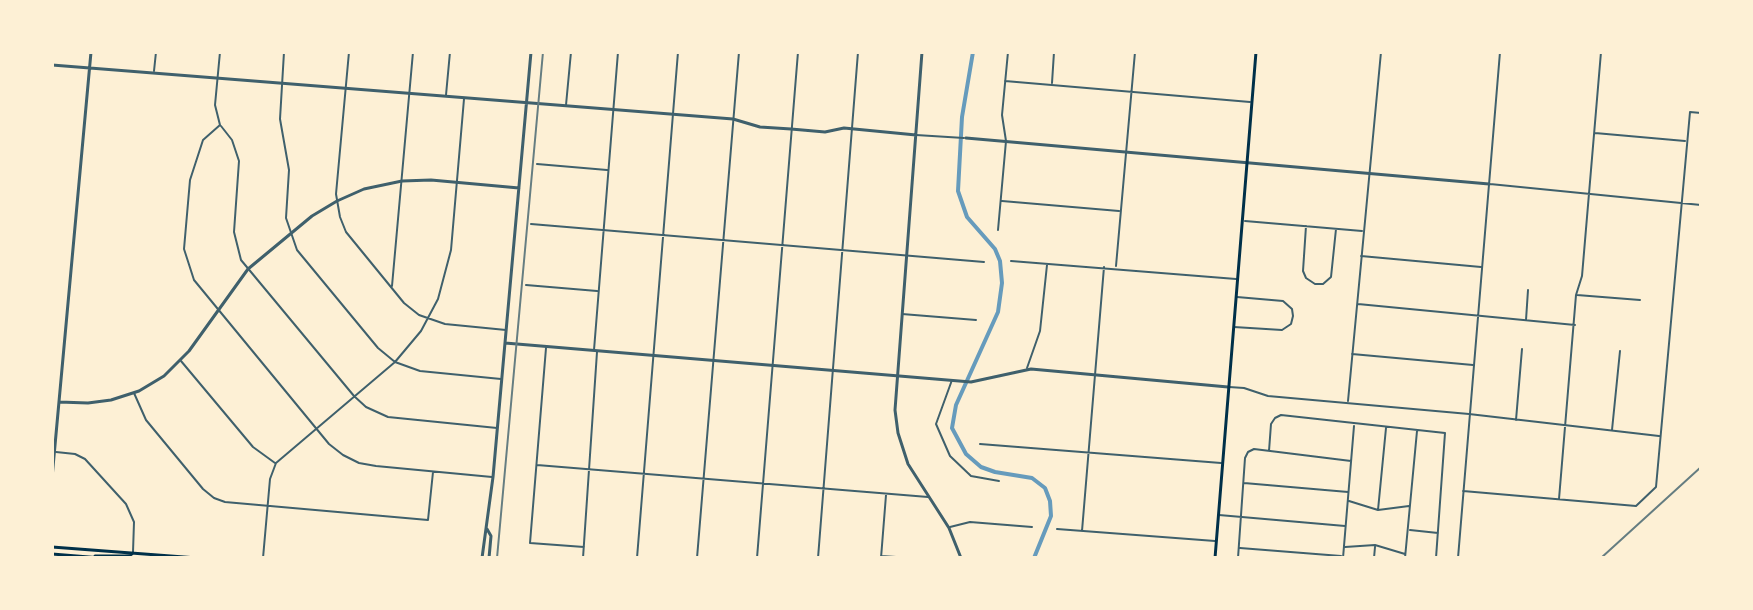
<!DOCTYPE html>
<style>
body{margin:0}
#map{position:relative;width:1753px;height:610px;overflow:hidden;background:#fdf0d5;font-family:Karla,sans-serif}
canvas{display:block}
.frame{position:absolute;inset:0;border:54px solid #fdf0d5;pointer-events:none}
</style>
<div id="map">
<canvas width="1753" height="610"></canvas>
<div class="frame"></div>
</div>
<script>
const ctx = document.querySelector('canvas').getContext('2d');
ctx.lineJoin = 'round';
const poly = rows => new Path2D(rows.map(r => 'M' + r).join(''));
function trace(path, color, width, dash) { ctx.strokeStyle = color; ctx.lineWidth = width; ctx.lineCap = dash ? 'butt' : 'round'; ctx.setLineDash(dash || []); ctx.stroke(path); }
trace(poly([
 [973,52,962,117,958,191,967,217,995,249,1000,261,1002,283,998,312,956,405,952,428,966,454,981,467,995,472,1032,478,1045,488,1050,501,1051,516,1034,558]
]), '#669bbc', 4);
trace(poly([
 [220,52,215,105,220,125,203,140,190,180,184,249,194,280,329,444,343,455,359,463,376,466,492,477],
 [284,52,280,119,289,170,286,218,297,250,378,348,395,362,420,371,501,379],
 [349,52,336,194,340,217,346,232,404,303,419,315,445,324,506,330],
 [154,71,156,52],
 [1005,81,1250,102],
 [1052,83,1054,52],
 [446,95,450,52],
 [566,105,571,52],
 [221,126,232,140,239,161,234,232,241,260,354,396,366,407,388,417,497,428],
 [1595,133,1685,141],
 [916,135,964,138],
 [537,164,607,170],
 [1490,184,1701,205],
 [1002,201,1119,211],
 [1245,221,1362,231],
 [531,224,984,262],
 [1306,226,1303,271,1306,278,1315,284,1323,284,1331,277,1336,229],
 [998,230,1006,141,1002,115,1008,52],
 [1361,256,1481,267],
 [1011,261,1236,279],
 [1116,266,1135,52],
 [526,285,597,291],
 [392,286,413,52],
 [1577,295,1640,300],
 [1358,304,1575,325],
 [902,314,976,320],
 [1526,320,1528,290],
 [1234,327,1282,330,1291,324,1293,316,1292,309,1283,301,1237,297],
 [546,348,530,543,584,547],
 [594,350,618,52],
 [1352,354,1473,365],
 [181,361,253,447,275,463],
 [1027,368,1040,331,1047,265],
 [952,380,936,424,950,456,971,476,999,481],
 [1229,387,1244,388,1268,396,1469,414,1659,436],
 [134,393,146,420,203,489,214,498,225,502,428,520,433,472],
 [1348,401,1381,52],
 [1516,420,1522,349],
 [1612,430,1620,351],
 [980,444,1221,463],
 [1269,451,1271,424,1275,418,1281,415,1445,433,1436,558],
 [56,452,75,454,85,459,126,504,134,522,133,552],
 [537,465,928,497],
 [1244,483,1348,492],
 [1463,491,1636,506,1656,487,1690,112,1701,113],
 [1559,499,1576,295,1582,276,1601,52],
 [1349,501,1378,510,1409,506],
 [1378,510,1386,428],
 [1219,515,1345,526],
 [950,527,970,522,1032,527],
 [1057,529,1215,541],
 [1410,530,1438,533],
 [1082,531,1104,267],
 [1345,547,1375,545,1405,554],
 [1240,548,1341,556],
 [881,556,911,558],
 [263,558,270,479,276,463,395,362,421,331,438,299,451,250,464,99],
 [583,558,597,352],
 [637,558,678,52],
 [697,558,739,52],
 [757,558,798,52],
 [818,558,858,52],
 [881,558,886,495],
 [1238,558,1245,458,1248,452,1254,449,1351,461],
 [1343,558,1354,426],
 [1374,558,1375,547],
 [1405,558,1417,431],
 [1458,558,1500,52]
]), '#3f606c', 2);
trace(poly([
 [922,52,895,410,898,433,908,464,949,528,961,558],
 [52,65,733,119,760,127,791,129,825,132,844,128,916,135],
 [966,138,1489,184],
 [505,343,971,382,1031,369,1228,387],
 [59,402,88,403,111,400,139,391,164,376,189,351,248,269,312,216,337,201,364,189,402,181,431,180,519,188],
 [52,478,91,52],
 [487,529,491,536,489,558],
 [482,558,493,477,531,52]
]), '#3f606c', 3);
trace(poly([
 [52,547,197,558],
 [52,554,101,558],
 [95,556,129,556,133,553],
 [1215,558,1256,52]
]), '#003049', 3);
trace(poly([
 [497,558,543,52],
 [1601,558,1701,467]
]), '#657d81', 2);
</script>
